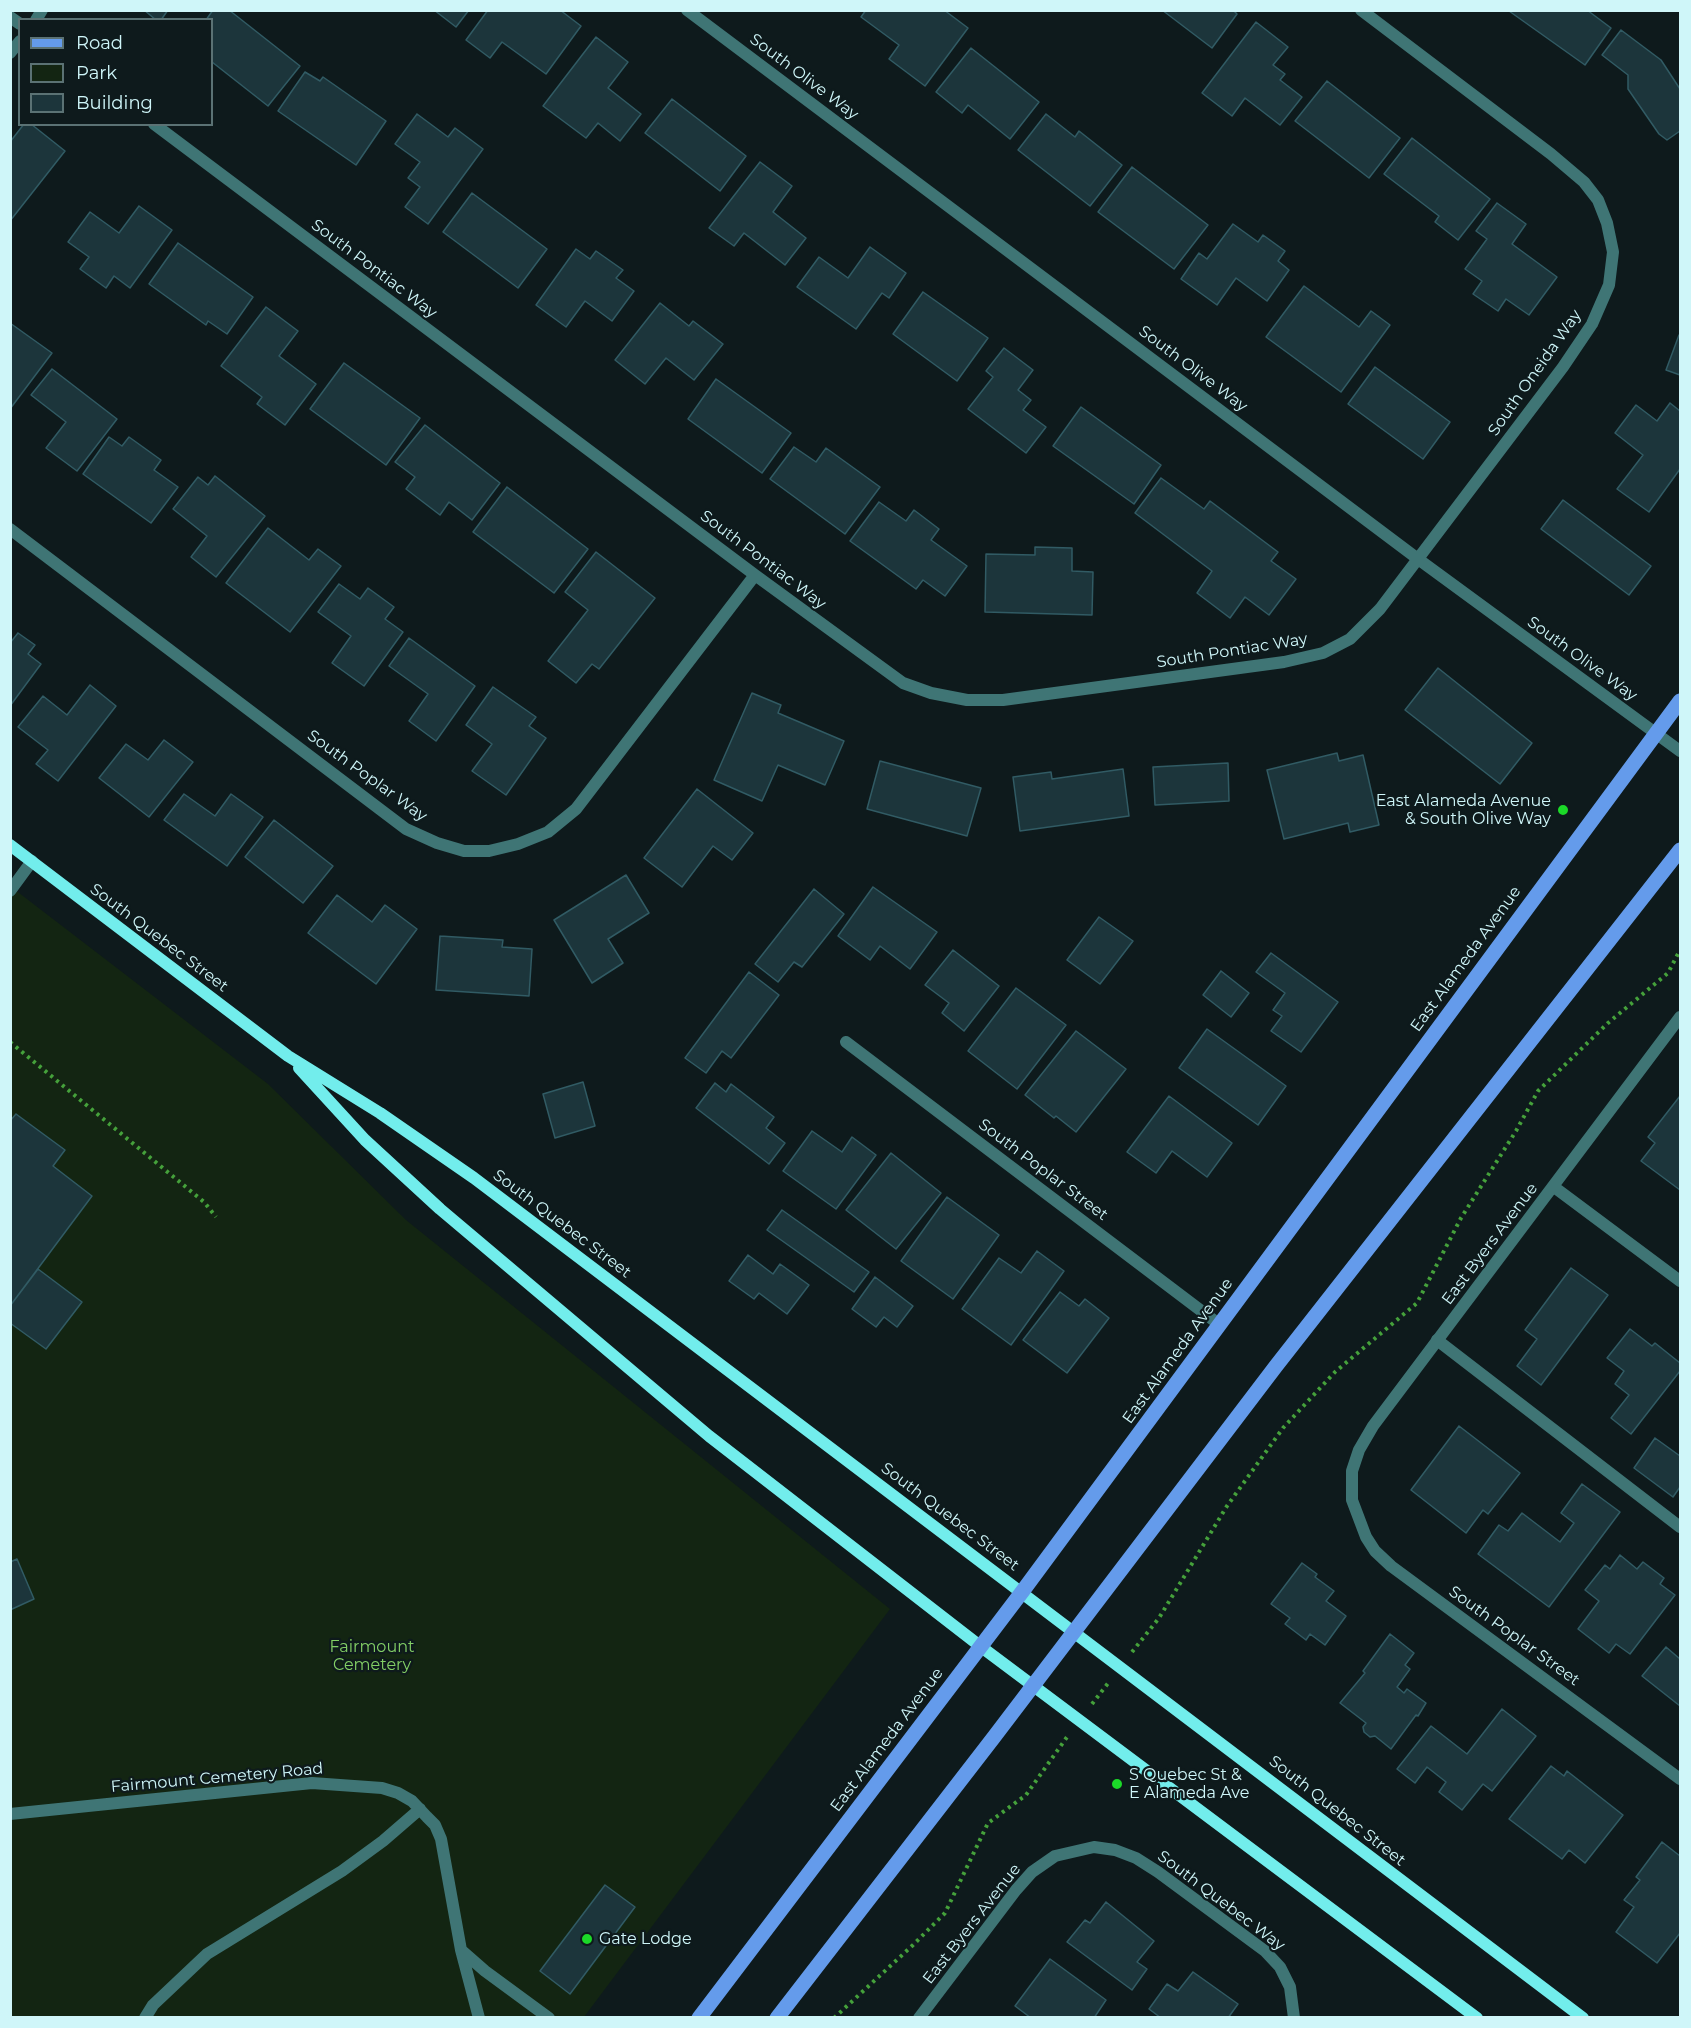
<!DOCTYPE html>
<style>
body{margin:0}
#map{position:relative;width:1691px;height:2028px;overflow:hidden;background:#0e1a1c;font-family:Montserrat,sans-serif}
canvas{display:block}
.frame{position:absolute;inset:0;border:12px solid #cff6f9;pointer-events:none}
.legend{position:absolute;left:18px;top:18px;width:195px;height:108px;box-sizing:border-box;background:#0e1a1c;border:2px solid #5b7274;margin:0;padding:8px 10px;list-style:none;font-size:18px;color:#cff6f9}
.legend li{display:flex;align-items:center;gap:12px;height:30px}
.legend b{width:30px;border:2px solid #5b7274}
</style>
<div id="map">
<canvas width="1691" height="2028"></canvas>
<div class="frame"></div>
<ul class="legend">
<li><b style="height:8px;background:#649beb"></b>Road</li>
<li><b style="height:16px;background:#132512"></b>Park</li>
<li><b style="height:16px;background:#1c353b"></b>Building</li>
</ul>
</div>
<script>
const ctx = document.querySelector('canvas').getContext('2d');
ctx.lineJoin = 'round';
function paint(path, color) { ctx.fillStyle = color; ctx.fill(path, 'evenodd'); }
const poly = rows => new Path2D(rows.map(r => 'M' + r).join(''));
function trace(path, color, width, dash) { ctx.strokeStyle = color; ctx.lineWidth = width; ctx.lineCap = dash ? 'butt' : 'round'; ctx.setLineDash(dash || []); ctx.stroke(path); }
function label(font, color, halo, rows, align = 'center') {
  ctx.font = font + ' Montserrat,sans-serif'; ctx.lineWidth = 4.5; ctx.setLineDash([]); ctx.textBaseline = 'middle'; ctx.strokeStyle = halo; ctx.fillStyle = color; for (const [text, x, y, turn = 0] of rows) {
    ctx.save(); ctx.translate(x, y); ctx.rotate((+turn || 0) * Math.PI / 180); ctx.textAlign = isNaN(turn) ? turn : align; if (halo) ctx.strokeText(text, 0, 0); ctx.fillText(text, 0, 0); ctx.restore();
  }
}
paint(poly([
 [10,886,268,1084,406,1220,890,1609,584,2017,11,2017]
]), '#132512');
const building = poly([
 [144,10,168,10,161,20,156,20,144,10],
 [213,10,229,10,300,66,268,106,212,62,212,20,206,20,213,10],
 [434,10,469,10,456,27,434,10],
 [488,10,560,10,581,26,546,74,502,42,490,58,466,40,488,10],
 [866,10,944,10,968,28,925,86,889,59,899,45,861,17,866,10],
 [1162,10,1233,10,1237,14,1212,48,1162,10],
 [1587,10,1611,28,1585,65,1509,11,1587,10],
 [1256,22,1288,47,1273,65,1285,74,1280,80,1302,97,1280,125,1245,98,1232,116,1202,93,1256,22],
 [1621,30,1661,60,1680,89,1680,131,1667,140,1659,134,1628,89,1628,75,1602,55,1621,30],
 [596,37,628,62,608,88,641,114,620,141,598,123,586,138,543,106,596,37],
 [971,48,1039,102,1010,139,968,105,962,113,936,92,971,48],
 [305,72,320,81,323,77,386,121,356,165,278,111,305,72],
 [1327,81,1400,138,1369,178,1295,121,1327,81],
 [672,99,746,156,720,191,645,133,672,99],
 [417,114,448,137,455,128,483,149,428,224,405,207,420,187,408,178,420,162,395,144,417,114],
 [1046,114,1075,137,1079,131,1122,165,1090,206,1018,150,1046,114],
 [24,124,31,124,65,151,10,221,10,142,24,124],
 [1412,138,1490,199,1458,240,1435,222,1439,216,1384,174,1412,138],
 [760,162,792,186,773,212,806,238,785,265,744,233,734,246,709,228,760,162],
 [1132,167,1208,225,1174,269,1098,212,1132,167],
 [472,193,547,249,518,288,443,232,472,193],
 [1497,203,1526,224,1512,244,1557,277,1529,315,1506,299,1498,311,1473,294,1482,281,1465,269,1487,239,1476,231,1497,203],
 [139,206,172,230,130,288,114,276,106,288,80,269,89,257,68,242,90,212,119,233,139,206],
 [1233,224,1258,242,1263,235,1285,251,1278,261,1289,270,1267,301,1236,278,1217,305,1181,279,1199,253,1207,259,1233,224],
 [178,243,253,297,227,334,208,321,206,325,149,284,178,243],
 [870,247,906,273,889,298,882,293,856,329,797,287,819,257,848,278,870,247],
 [576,249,590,259,596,251,623,270,616,278,634,291,612,321,585,301,566,327,536,305,576,249],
 [1304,286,1359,327,1371,311,1390,325,1341,392,1266,337,1304,286],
 [923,292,988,338,957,381,893,334,923,292],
 [660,303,689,326,693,321,723,344,694,380,666,358,645,384,615,360,660,303],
 [266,307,298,331,279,356,316,384,285,425,257,404,262,397,221,366,266,307],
 [10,323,52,353,10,409,10,323],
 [1679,335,1680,335,1680,375,1666,370,1679,335],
 [1004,348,1033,370,1018,390,1031,400,1023,410,1046,427,1026,453,968,409,993,377,986,371,1004,348],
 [344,363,420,418,386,465,310,409,344,363],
 [1375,367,1450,422,1423,459,1348,404,1375,367],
 [52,369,117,419,77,471,46,448,66,422,31,395,52,369],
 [716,379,791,433,762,473,688,419,716,379],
 [1670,403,1680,411,1680,469,1649,512,1617,489,1643,455,1615,433,1636,405,1657,421,1670,403],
 [1081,407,1161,465,1134,504,1053,446,1081,407],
 [425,425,500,483,472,520,449,502,440,515,406,489,415,477,395,462,425,425],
 [109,437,122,446,129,437,161,460,154,470,178,487,151,523,83,474,109,437],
 [794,447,816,462,826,448,880,487,845,534,770,479,794,447],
 [215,476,265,516,216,577,191,557,207,536,173,509,198,477,208,485,215,476],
 [1161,478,1204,509,1210,501,1278,552,1271,561,1296,579,1269,615,1245,597,1230,618,1197,593,1212,571,1135,513,1161,478],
 [507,487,588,549,554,593,473,532,507,487],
 [1563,500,1651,566,1629,595,1541,529,1563,500],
 [879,502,906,521,914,510,939,529,931,540,967,566,945,596,923,580,916,589,850,541,879,502],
 [268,528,309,560,318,549,341,566,290,632,226,583,268,528],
 [1035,547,1072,548,1072,571,1093,572,1092,615,985,612,986,554,1035,555,1035,547],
 [596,552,655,598,599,669,592,664,576,683,548,661,588,610,565,592,596,552],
 [339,584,360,599,368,588,394,607,385,619,403,632,364,686,332,663,351,636,318,612,339,584],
 [18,633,35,645,28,654,41,664,10,706,10,643,18,633],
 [409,638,475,686,436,741,409,721,428,694,389,666,409,638],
 [1438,668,1532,743,1500,784,1405,710,1438,668],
 [90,685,116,706,58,781,36,764,48,750,18,727,43,696,67,715,90,685],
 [493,687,536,717,529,726,546,738,506,795,472,771,492,744,466,725,493,687],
 [752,693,781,705,778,713,844,741,825,785,778,765,762,801,714,780,752,693],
 [164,740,193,762,149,817,99,778,126,744,148,760,164,740],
 [1337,753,1339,761,1363,755,1379,825,1350,832,1348,823,1284,839,1267,770,1337,753],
 [880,761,981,788,967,836,867,809,880,761],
 [1228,763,1229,801,1155,805,1153,767,1228,763],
 [1123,769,1129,816,1020,831,1013,777,1051,772,1052,779,1123,769],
 [697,789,753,833,732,860,713,846,682,887,644,858,697,789],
 [184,794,215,816,231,794,263,817,227,866,164,820,184,794],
 [274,820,333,866,303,903,245,857,274,820],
 [626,875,649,913,608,939,623,963,592,983,554,920,626,875],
 [873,887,937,932,910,969,880,946,870,960,838,936,873,887],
 [814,889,844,914,802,967,794,962,778,982,755,964,814,889],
 [337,895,372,922,385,905,417,929,376,984,308,933,337,895],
 [1099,917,1133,941,1100,984,1067,960,1099,917],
 [440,936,503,940,502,947,532,949,529,996,436,990,440,936],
 [953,950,999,986,964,1031,942,1013,949,1003,925,985,953,950],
 [1271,953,1338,1002,1301,1052,1271,1031,1282,1016,1273,1010,1285,993,1256,972,1271,953],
 [1221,971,1249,993,1231,1017,1203,995,1221,971],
 [749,972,779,995,731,1058,722,1051,706,1073,685,1058,749,972],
 [1016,988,1066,1025,1017,1089,968,1051,1016,988],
 [1207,1029,1286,1086,1258,1125,1179,1068,1207,1029],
 [1076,1031,1126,1069,1076,1132,1056,1116,1054,1118,1025,1095,1076,1031],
 [583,1082,595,1126,555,1138,543,1094,583,1082],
 [715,1083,726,1092,731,1084,774,1117,766,1128,785,1143,769,1164,696,1108,715,1083],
 [1169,1096,1232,1143,1207,1177,1172,1151,1156,1173,1127,1152,1169,1096],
 [1680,1096,1680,1190,1641,1161,1655,1143,1648,1137,1680,1096],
 [16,1114,65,1150,53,1166,92,1196,10,1306,10,1121,16,1114],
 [812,1131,842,1152,852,1137,876,1155,836,1209,783,1171,812,1131],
 [891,1153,941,1193,896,1249,846,1210,891,1153],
 [947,1197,999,1235,953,1299,901,1261,947,1197],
 [782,1210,869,1272,854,1292,767,1230,782,1210],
 [1037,1251,1064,1271,1011,1345,962,1309,999,1258,1021,1273,1037,1251],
 [748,1255,773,1274,780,1264,809,1285,787,1314,759,1293,754,1299,729,1281,748,1255],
 [1571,1268,1608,1295,1541,1385,1517,1366,1537,1339,1525,1330,1571,1268],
 [38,1269,82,1302,46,1349,10,1323,10,1306,38,1269],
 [875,1277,913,1306,897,1327,884,1317,876,1327,852,1309,875,1277],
 [1060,1292,1079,1306,1085,1299,1109,1318,1067,1373,1023,1340,1060,1292],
 [1630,1329,1652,1346,1655,1343,1680,1363,1680,1371,1631,1434,1611,1418,1629,1395,1615,1384,1624,1371,1607,1358,1630,1329],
 [1459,1426,1520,1473,1488,1514,1483,1510,1466,1533,1411,1490,1459,1426],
 [1655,1438,1680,1456,1680,1487,1673,1497,1634,1468,1655,1438],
 [1582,1484,1620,1512,1549,1607,1478,1554,1499,1525,1508,1531,1522,1513,1560,1542,1574,1523,1561,1513,1582,1484],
 [1620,1555,1637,1569,1643,1562,1664,1578,1660,1584,1675,1595,1630,1654,1616,1644,1609,1653,1578,1629,1599,1601,1585,1590,1605,1565,1610,1569,1620,1555],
 [17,1559,34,1599,10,1610,10,1562,17,1559],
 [1302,1563,1317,1574,1315,1577,1334,1591,1326,1601,1346,1616,1325,1645,1310,1634,1306,1640,1285,1624,1290,1618,1271,1604,1302,1563],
 [1390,1634,1414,1653,1405,1665,1410,1669,1397,1687,1404,1693,1407,1689,1426,1703,1418,1716,1416,1715,1391,1749,1375,1736,1370,1737,1364,1732,1363,1727,1366,1723,1340,1703,1365,1673,1363,1671,1390,1634],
 [1666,1647,1680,1659,1680,1706,1642,1676,1666,1647],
 [1502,1709,1536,1736,1492,1791,1483,1784,1462,1810,1439,1792,1446,1782,1427,1767,1415,1783,1397,1769,1431,1726,1467,1754,1502,1709],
 [1551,1766,1564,1776,1567,1771,1623,1815,1585,1863,1569,1850,1562,1859,1509,1819,1551,1766],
 [1662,1842,1680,1856,1680,1933,1657,1963,1616,1932,1634,1907,1624,1900,1640,1880,1636,1877,1662,1842],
 [605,1885,635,1907,570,1994,540,1971,605,1885],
 [1106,1902,1154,1941,1137,1962,1147,1969,1132,1990,1067,1942,1085,1920,1090,1923,1106,1902],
 [1050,1959,1106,2000,1094,2018,1031,2018,1015,2006,1050,1959],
 [1193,1972,1238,2004,1228,2018,1161,2018,1149,2009,1167,1984,1178,1991,1193,1972]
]);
paint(building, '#1c353b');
trace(building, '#315b64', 1.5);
trace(poly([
 [10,1042,204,1202,216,1217],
 [1132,1652,1159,1618,1227,1506,1283,1428,1335,1372,1417,1303,1461,1218,1516,1131,1538,1091,1608,1023,1668,973,1680,950],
 [1092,1704,1109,1682],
 [834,2018,913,1945,945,1913,988,1823,1026,1795,1067,1737]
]), '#45a13b', 4, [3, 4.5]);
trace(poly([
 [10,891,32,861],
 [1437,1340,1680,1527],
 [10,1814,312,1783,382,1788,398,1793,412,1801,427,1817,435,1825,441,1839,461,1950,479,2018],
 [461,1950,485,1971,549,2018],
 [145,2018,153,2005,207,1954,342,1871,383,1841,420,1809]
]), '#3f7575', 12);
trace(poly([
 [687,10,1418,559,1680,751],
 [10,17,20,24],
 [154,124,755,575,903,683,931,693,967,700,1003,700,1284,662,1323,653,1350,639,1380,609,1563,367,1592,324,1609,285,1613,252,1607,223,1598,200,1584,182,1551,154,1361,10],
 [10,529,406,829,437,843,464,851,489,851,518,844,548,832,576,809,755,575],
 [1680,1017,1373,1426,1359,1450,1352,1471,1352,1500,1366,1537,1375,1551,1391,1566,1680,1779],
 [846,1042,1220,1325],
 [1554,1187,1680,1281],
 [919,2018,1016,1890,1032,1872,1055,1856,1094,1847,1115,1850,1136,1858,1158,1872,1265,1951,1280,1967,1290,1987,1294,2018]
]), '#3f7575', 12);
trace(poly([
 [36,20,42,10],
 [10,53,20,41]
]), '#3f7575', 12);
trace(poly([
 [10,845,288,1056,380,1113,474,1178,1583,2018],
 [299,1068,365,1140,440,1209,709,1436,980,1646,1477,2018]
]), '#72edec', 12);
trace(poly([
 [699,2018,1022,1592,1680,701],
 [777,2018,994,1737,1276,1366,1680,850]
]), '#649beb', 15);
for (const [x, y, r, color] of [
 [1563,810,6,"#1bd928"],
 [1117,1784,6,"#1bd928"],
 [587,1939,6,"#1bd928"]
]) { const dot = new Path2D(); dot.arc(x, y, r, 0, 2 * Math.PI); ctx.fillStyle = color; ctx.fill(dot); trace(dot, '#0e1a1c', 2); }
label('16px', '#cff6f9', '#0e1a1c', [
 ["South Olive Way",804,77,37],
 ["South Pontiac Way",374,269,37],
 ["South Olive Way",1193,369,37],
 ["South Oneida Way",1535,373,-55],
 ["South Pontiac Way",763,560,37],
 ["South Pontiac Way",1232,651,-9],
 ["South Olive Way",1582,659,36],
 ["South Poplar Way",367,776,36],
 ["South Quebec Street",159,938,37],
 ["East Alameda Avenue",1466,959,-54],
 ["South Poplar Street",1043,1170,37],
 ["South Quebec Street",562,1224,37],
 ["East Byers Avenue",1490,1244,-53],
 ["East Alameda Avenue",1178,1351,-54],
 ["South Quebec Street",950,1517,37],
 ["South Poplar Street",1514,1636,36],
 ["East Alameda Avenue",887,1740,-53],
 ["Fairmount Cemetery Road",217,1778,-5],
 ["South Quebec Street",1337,1811,38],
 ["South Quebec Way",1221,1901,37],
 ["East Byers Avenue",972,1924,-52]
]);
label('16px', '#cff6f9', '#0e1a1c', [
 ["East Alameda Avenue",1551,801,"right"],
 ["& South Olive Way",1551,819,"right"],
 ["S Quebec St &",1129,1775],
 ["E Alameda Ave",1129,1793],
 ["Gate Lodge",599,1939]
], 'left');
label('16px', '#83cf65', '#0e1a1c', [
 ["Fairmount",372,1647],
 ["Cemetery",372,1665]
]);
</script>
